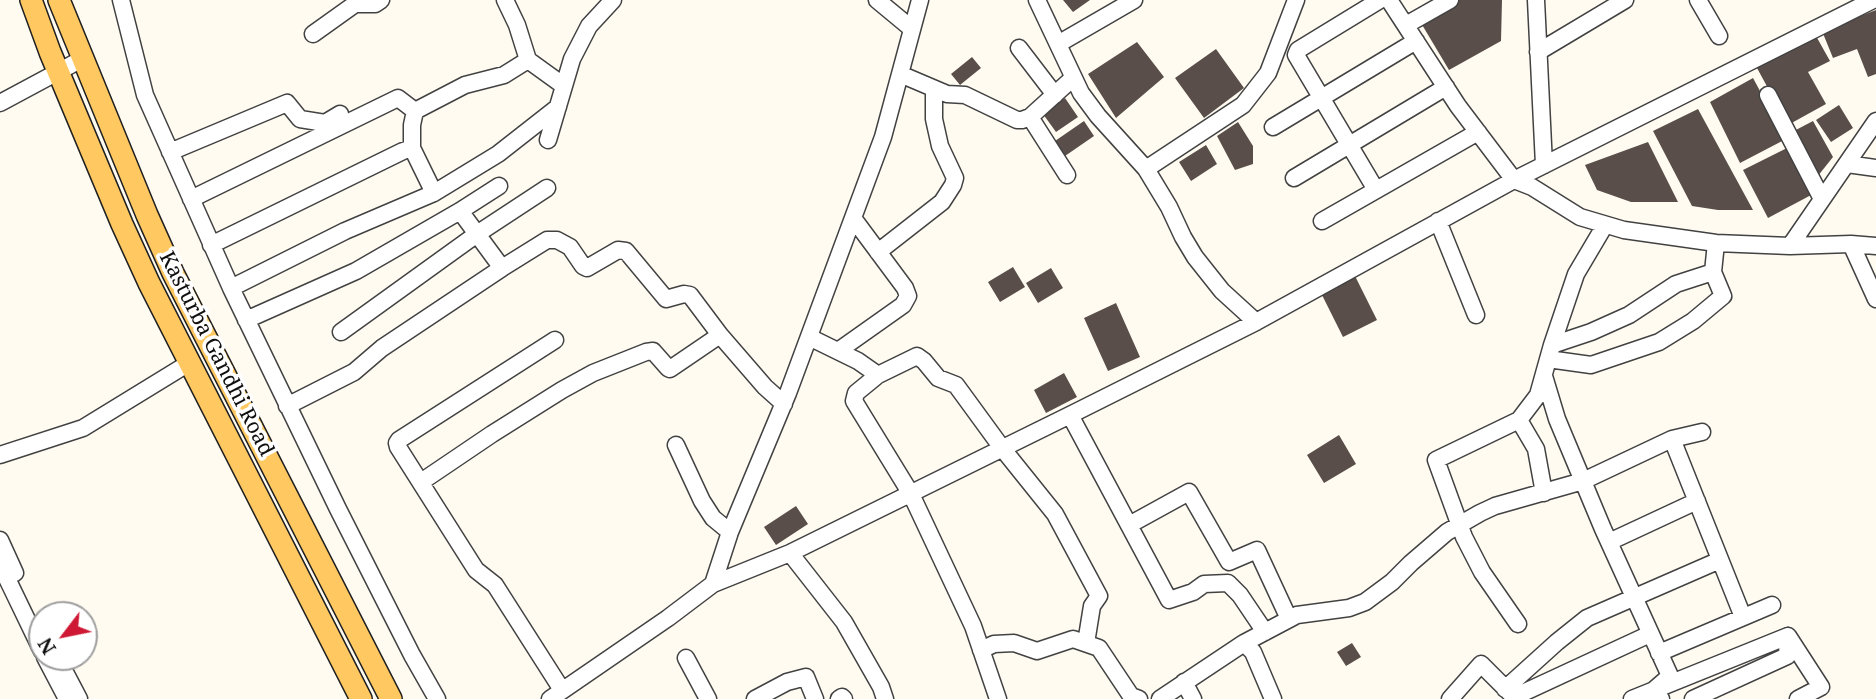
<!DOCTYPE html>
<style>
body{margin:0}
#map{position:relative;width:1876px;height:699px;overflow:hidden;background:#fffbf1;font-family:"Noto Serif",serif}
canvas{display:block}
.north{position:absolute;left:28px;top:601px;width:70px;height:70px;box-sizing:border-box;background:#fff;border:2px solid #9f9f9f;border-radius:50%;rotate:238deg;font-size:19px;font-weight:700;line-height:28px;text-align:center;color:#0f0f0f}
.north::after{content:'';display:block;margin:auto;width:24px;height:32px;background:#ce1834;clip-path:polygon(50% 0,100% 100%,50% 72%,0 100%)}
</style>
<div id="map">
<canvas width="1876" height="699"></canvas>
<div class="north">N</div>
</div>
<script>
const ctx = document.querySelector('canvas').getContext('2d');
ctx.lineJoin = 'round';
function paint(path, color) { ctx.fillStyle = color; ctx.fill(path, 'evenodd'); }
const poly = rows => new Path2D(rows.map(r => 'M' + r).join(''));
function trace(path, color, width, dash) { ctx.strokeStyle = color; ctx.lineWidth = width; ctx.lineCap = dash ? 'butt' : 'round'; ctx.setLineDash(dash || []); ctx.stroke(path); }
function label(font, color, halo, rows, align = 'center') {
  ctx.font = font + ' "Noto Serif",serif'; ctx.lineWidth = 7; ctx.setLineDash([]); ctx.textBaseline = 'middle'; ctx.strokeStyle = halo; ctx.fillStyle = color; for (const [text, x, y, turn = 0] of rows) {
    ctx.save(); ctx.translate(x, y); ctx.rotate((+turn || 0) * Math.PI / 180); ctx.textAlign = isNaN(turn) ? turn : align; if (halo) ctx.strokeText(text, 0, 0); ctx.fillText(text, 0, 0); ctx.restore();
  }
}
paint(poly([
 [1063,0,1090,0,1073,12],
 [1459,0,1502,0,1501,41,1449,70,1421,23],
 [1876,10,1876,74,1868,77,1857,49,1833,58,1822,31],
 [1816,36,1830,61,1808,72,1826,104,1788,125,1757,68],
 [1137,42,1164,77,1116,118,1088,74],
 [1216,49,1244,88,1204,118,1175,78],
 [972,57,981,68,960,85,951,74],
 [1753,78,1786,139,1740,163,1710,102],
 [1065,98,1078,117,1056,132,1043,114],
 [1839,105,1853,128,1831,142,1816,120],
 [1698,109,1753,210,1718,210,1692,206,1653,131],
 [1084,121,1094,136,1065,156,1055,141],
 [1813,121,1833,157,1817,177,1792,132],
 [1238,122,1253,146,1253,164,1235,170,1217,136],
 [1648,142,1678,202,1631,202,1597,190,1585,165],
 [1206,145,1217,164,1191,181,1179,162],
 [1789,147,1813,194,1768,218,1743,170],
 [1013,267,1025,287,1000,302,988,282],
 [1051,268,1063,288,1038,303,1026,283],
 [1355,276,1377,320,1343,337,1321,293],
 [1116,303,1140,357,1108,371,1084,318],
 [1064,373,1077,397,1046,413,1034,390],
 [1339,435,1356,464,1324,483,1307,455],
 [796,506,808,524,776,545,764,527],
 [1352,643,1361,657,1346,666,1337,652]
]), '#594e4a');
const minor = poly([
 [121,0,145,95,231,288,338,509,412,655,437,699],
 [505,0,517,25,528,60,564,86],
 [877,0,912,29],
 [1037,0,1081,93,1098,116,1146,169,1243,105,1268,73,1296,0],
 [1389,0,1458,106,1514,180,1532,187,1580,217,1624,230,1716,243,1790,246,1851,244,1876,246],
 [1536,0,1544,165],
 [1698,0,1719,36],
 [1406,25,1450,0],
 [313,34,355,4,375,4,381,0],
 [1058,44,1134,0],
 [1019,48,1055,95],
 [1538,52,1625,0],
 [900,74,947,94,965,95,1017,120,1022,120,1030,117,1073,78],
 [1768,95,1822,199],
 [0,103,82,59],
 [415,111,465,85,504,75,528,60],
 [1030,117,1067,175],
 [1273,127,1416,41],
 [548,140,572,59,589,26,613,0],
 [170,152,287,103,300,119,325,123,340,114],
 [1847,164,1876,168],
 [1146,169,1169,207,1183,237,1195,257,1222,291,1256,322],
 [1294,178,1446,87],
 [1376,190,1296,55,1298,50,1380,0],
 [191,199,398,98,415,111,412,125,412,148],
 [460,211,502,268],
 [1322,221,1478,132],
 [1438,221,1476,315],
 [1851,244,1876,299],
 [211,245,403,151,412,148,434,193],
 [1790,246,1876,121],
 [878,252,942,202,953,185,955,178,940,146,934,119,934,89],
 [231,288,345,231,434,193,498,154,558,107],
 [246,320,356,271,460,211,499,186],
 [341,332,477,234,547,188],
 [809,337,858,361,878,375],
 [555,340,399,440,397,443,398,447,476,570,495,585,562,690],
 [1552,345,1591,332,1629,315,1676,284,1713,272],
 [838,351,903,305,908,296,905,288,853,218],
 [1548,359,1591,365,1659,342,1693,321,1723,296,1713,272,1716,243],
 [1544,376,1557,419,1603,529,1670,676,1655,689,1661,699],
 [287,406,354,372,382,348,502,268,547,240,557,240,570,247,583,266,587,268,618,250,626,251,666,299,684,294,690,295,720,335,765,387,784,404],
 [1070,415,1169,600,1193,592,1204,584,1228,583,1240,595,1265,632],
 [1519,420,1536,449,1544,493],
 [1672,439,1702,432],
 [676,445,702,501,713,518,730,532],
 [0,455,83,428,189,363],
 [421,482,492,434,562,390,593,373,646,352,653,351,668,368,670,369,720,335],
 [1129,525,1189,492,1229,562,1257,550,1289,619],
 [0,540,15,573],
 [1609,542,1697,501],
 [790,553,844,622,881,687,885,699],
 [0,564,42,651],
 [713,584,790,553,1070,415,1256,322,1514,180,1873,0],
 [1518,624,1482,572,1464,537,1436,460,1519,420,1538,395,1552,345,1576,274,1605,225],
 [1788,636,1821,687,1798,699],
 [1244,643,1253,652,1273,699],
 [981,650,994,644,1014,643,1037,651,1073,639,1099,648,1131,696,1139,699],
 [1659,653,1772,605],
 [45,657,67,699],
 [57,657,79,699],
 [686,658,708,699],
 [1184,682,1193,699],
 [1505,689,1557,642,1587,618,1720,560],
 [550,699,668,618,713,584,730,532,788,393,883,137,920,0],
 [755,699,787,682,806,677,815,699],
 [839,699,842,697,844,699],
 [998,699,973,626,911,494,854,401,856,393,878,375,917,356,924,361,938,378,956,385,1002,448,1055,514,1099,596,1092,606,1086,643],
 [1160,699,1244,643,1297,615,1349,608,1365,602,1392,582,1411,563,1447,532,1480,513,1495,506,1583,481,1672,439,1743,617],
 [1450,699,1481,664,1514,697,1650,634],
 [1632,699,1788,636],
 [1693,699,1787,656,1788,636]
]);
const major = poly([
 [31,0,50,52,122,224,149,283,361,699],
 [59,0,147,215,173,273,391,699]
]);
trace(minor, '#424242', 19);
trace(major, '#202020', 24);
trace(minor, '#fff', 16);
trace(major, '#ffc861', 21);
label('21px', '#0f0f0f', '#fff', [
 ["Kasturba Gandhi Road",216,354,63]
]);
</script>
